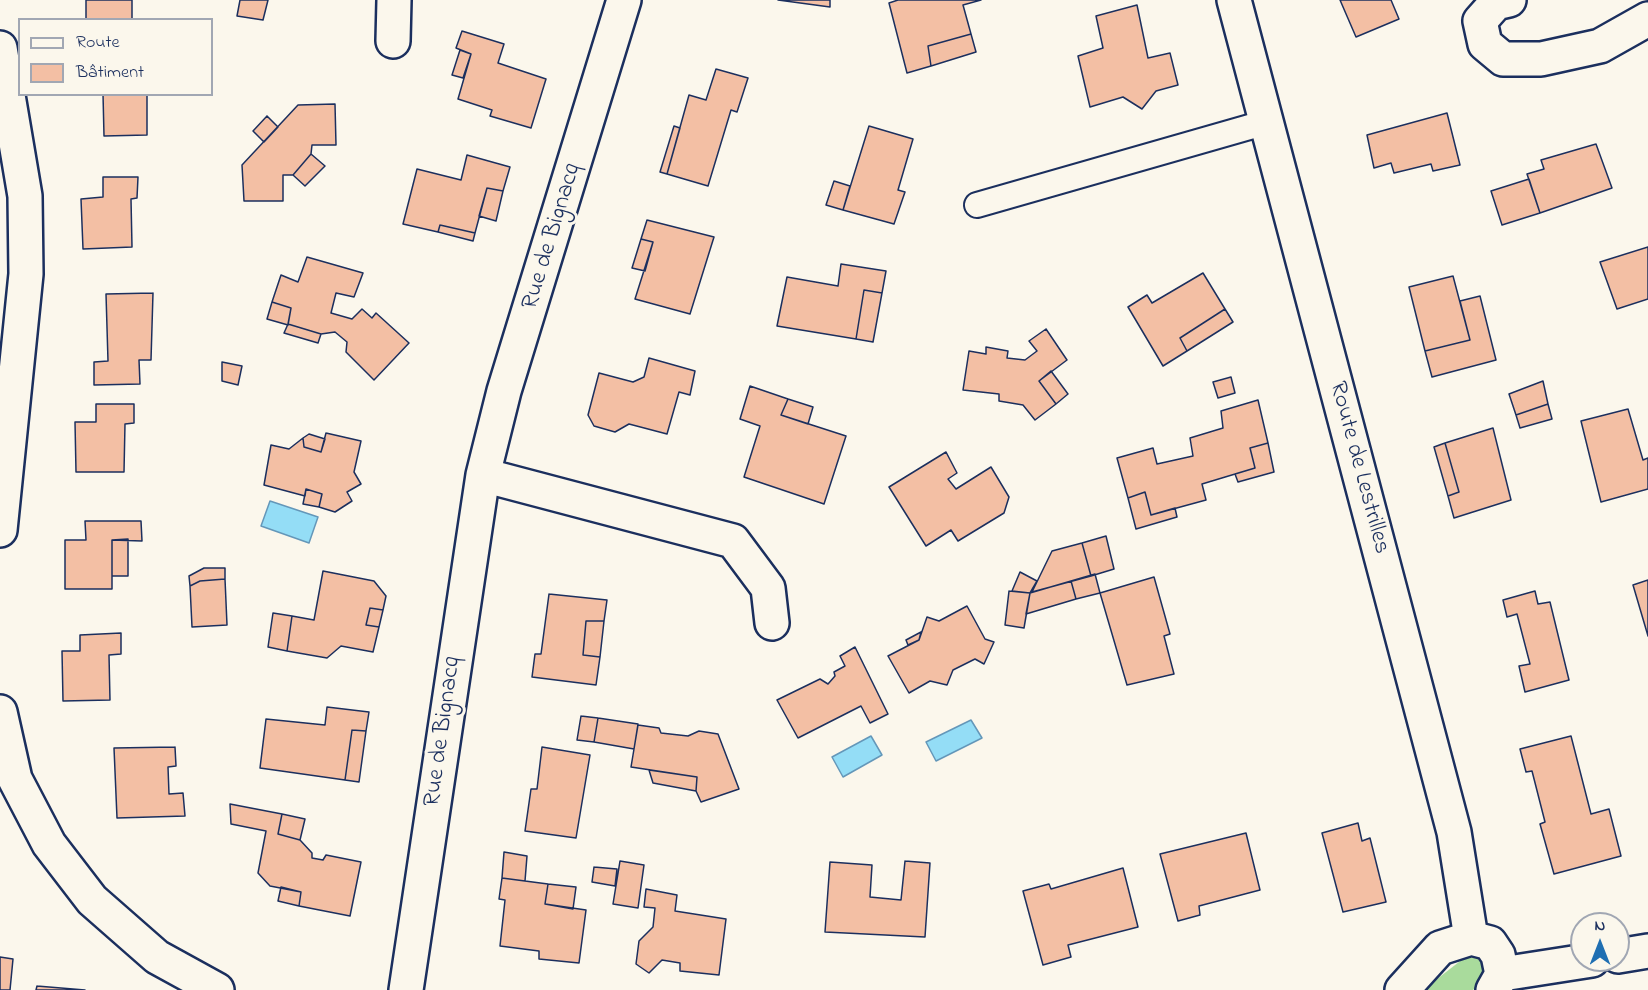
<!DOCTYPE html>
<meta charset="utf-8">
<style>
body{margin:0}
#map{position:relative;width:1648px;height:990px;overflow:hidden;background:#fbf7ec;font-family:"Indie Flower",sans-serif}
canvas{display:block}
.legend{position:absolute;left:18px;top:18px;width:195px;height:78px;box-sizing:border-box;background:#fbf7ec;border:2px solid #a1a7b3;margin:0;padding:8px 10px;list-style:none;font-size:18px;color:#1b2f5e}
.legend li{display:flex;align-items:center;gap:12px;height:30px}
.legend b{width:30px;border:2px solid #a1a7b3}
.north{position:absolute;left:1570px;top:912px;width:60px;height:60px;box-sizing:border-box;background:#fbf7ec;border:2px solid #a1a7b3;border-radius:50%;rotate:0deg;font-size:16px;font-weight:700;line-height:24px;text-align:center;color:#1b2f5e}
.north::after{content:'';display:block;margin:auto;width:21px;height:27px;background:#1f6fb2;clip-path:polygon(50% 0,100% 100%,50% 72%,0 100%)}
</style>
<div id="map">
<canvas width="1648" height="990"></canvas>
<ul class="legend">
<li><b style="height:8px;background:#fbf7ec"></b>Route</li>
<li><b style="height:16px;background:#f3bfa4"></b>Bâtiment</li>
</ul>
<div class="north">N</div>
</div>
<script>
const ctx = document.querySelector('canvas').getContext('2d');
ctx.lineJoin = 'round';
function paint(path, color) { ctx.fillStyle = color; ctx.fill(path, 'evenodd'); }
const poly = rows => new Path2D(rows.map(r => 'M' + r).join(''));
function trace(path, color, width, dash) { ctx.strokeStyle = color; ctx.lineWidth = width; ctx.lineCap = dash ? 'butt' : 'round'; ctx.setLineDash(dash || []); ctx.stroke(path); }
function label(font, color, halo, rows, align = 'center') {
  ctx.font = font + ' "Indie Flower",sans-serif'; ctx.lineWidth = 6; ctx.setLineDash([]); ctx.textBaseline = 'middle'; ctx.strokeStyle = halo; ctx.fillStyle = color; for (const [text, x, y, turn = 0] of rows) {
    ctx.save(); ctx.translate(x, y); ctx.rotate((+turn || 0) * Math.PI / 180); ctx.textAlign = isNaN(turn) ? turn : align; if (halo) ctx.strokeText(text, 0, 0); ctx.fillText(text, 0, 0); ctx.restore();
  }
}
paint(poly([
 [1477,957,1484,965,1483,980,1473,990,1423,990,1464,958]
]), '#a9db9c');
const water = poly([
 [270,501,318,517,309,543,261,526,270,501],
 [971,720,982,738,936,761,926,742,971,720],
 [871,736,882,755,843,777,832,757,871,736]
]);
paint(water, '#94ddf6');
trace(water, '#6497b9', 1.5);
const building = poly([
 [86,0,132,0,132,19,86,20,86,0],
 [240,0,268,0,263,20,237,16,240,0],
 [778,0,830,0,830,7,778,0],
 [898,0,981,0,963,5,971,34,928,46,931,66,907,73,889,3,898,0],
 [1340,0,1391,0,1399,19,1356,37,1340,0],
 [1137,5,1148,58,1170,53,1178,85,1156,91,1142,109,1123,97,1090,107,1078,56,1103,48,1096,16,1137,5],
 [462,31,504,44,498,63,546,79,531,128,490,116,492,110,458,99,471,54,456,48,462,31],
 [971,34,976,52,931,66,928,46,971,34],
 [460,50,471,54,463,78,452,75,460,50],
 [716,69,748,78,737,112,731,110,708,186,667,174,689,95,706,100,716,69],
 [103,94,147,94,147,135,104,136,103,94],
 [335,104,336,145,312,145,311,154,293,175,283,175,283,201,244,201,242,165,298,105,335,104],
 [1447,113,1460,165,1433,171,1431,164,1394,173,1391,163,1374,168,1367,135,1447,113],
 [267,116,278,127,264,142,253,131,267,116],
 [674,126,680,128,667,174,660,172,674,126],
 [869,126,913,139,898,190,905,192,894,224,843,210,869,126],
 [1596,144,1612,188,1540,213,1527,174,1544,169,1541,160,1596,144],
 [311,154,325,166,305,186,293,175,311,154],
 [467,155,510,167,503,191,487,188,475,233,440,225,438,232,403,224,417,169,461,180,467,155],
 [103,177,138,177,137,198,131,199,132,247,83,249,81,199,103,197,103,177],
 [1529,179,1540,213,1502,225,1491,191,1529,179],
 [834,181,850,186,843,210,826,205,834,181],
 [487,188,503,191,496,221,479,216,487,188],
 [647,220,714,237,690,314,635,299,653,242,641,239,647,220],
 [440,225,475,233,473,241,438,232,440,225],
 [641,239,653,242,645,271,632,268,641,239],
 [1648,247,1648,299,1617,309,1600,262,1648,247],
 [307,257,363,273,354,297,336,293,331,313,352,319,362,309,372,318,376,313,409,343,374,380,346,352,347,342,335,332,321,334,288,324,291,308,272,302,281,275,298,282,307,257],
 [841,264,886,271,882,293,864,290,856,339,777,326,787,277,838,286,841,264],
 [1203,273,1225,309,1180,338,1187,351,1163,366,1128,307,1147,295,1152,303,1203,273],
 [1453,276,1470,340,1425,351,1409,287,1453,276],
 [864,290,882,293,873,342,856,339,864,290],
 [153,293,151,360,139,360,140,384,94,385,94,362,108,361,106,294,153,293],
 [1480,296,1496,360,1432,377,1425,351,1470,340,1460,301,1480,296],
 [272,302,291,308,288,325,267,319,272,302],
 [1225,309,1233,322,1187,351,1180,338,1225,309],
 [288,324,321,334,318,343,284,333,288,324],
 [1046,329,1067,360,1039,381,1056,404,1035,420,1023,405,999,401,999,394,963,390,969,351,986,354,986,347,1008,351,1007,358,1025,360,1037,351,1029,341,1046,329],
 [649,358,695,371,690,395,679,392,667,434,629,424,615,432,594,426,588,415,599,373,633,382,644,377,649,358],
 [222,362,242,366,238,385,222,381,222,362],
 [1051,371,1068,394,1056,404,1039,381,1051,371],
 [1231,377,1235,393,1218,398,1213,382,1231,377],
 [1543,381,1548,404,1516,415,1509,394,1543,381],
 [750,386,788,399,781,415,846,436,824,504,744,477,760,426,740,419,750,386],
 [788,399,813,407,808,424,781,415,788,399],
 [1258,400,1268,443,1250,448,1255,468,1202,484,1206,500,1151,515,1145,492,1128,498,1117,458,1153,448,1157,464,1193,456,1190,438,1223,428,1221,411,1258,400],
 [96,404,134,404,134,423,125,424,124,472,76,472,75,422,96,422,96,404],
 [1548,404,1552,419,1520,428,1516,415,1548,404],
 [1628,409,1643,460,1648,458,1648,489,1601,502,1581,421,1628,409],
 [1493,428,1511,500,1454,518,1448,496,1459,492,1445,443,1493,428],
 [326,433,361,441,354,472,361,484,347,492,352,501,335,512,319,507,322,494,306,489,305,496,264,485,271,445,289,449,303,438,304,447,321,452,326,433],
 [309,434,325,439,321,452,304,447,303,438,309,434],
 [1268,443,1274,472,1238,482,1235,474,1255,468,1250,448,1268,443],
 [1445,443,1459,492,1448,496,1434,447,1445,443],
 [946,452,957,473,948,479,956,489,991,467,1009,497,1004,513,958,541,951,530,926,546,889,487,946,452],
 [306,489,322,494,319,507,303,504,306,489],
 [1145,492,1151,515,1175,508,1177,517,1136,529,1128,498,1145,492],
 [85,521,141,521,142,541,112,540,112,589,65,589,65,540,86,540,85,521],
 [1106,536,1114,569,1091,576,1082,543,1106,536],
 [128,539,128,576,112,576,112,540,128,539],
 [1082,543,1091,576,1032,592,1052,551,1082,543],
 [204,568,225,568,225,579,200,581,190,586,189,576,204,568],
 [323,571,374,581,386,596,383,610,370,608,366,625,379,627,373,652,341,646,327,658,287,651,292,616,314,620,323,571],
 [1020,572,1037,581,1030,593,1012,591,1020,572],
 [1095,574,1100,593,1076,599,1071,581,1095,574],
 [1154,577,1170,634,1164,636,1174,674,1127,685,1100,593,1154,577],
 [225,579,227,625,192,627,190,586,200,581,225,579],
 [1648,580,1648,636,1633,585,1648,580],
 [1071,581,1076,599,1026,614,1030,593,1071,581],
 [1009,591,1030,593,1024,628,1005,625,1009,591],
 [1535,591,1538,604,1550,602,1569,680,1525,692,1519,666,1530,664,1517,614,1507,617,1503,600,1535,591],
 [549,594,607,600,604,621,586,621,583,655,600,657,596,685,532,677,535,654,541,654,549,594],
 [967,606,985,639,994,642,984,664,975,659,953,670,947,685,930,681,909,693,888,656,919,640,927,617,939,621,967,606],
 [370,608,383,610,379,627,366,625,370,608],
 [273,613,292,616,287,651,268,647,273,613],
 [586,621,604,621,600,657,583,655,586,621],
 [921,632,919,640,908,645,906,640,921,632],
 [121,633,121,654,109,655,110,700,63,701,62,651,80,651,80,635,121,633],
 [855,647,888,714,870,723,861,706,798,738,777,700,820,679,828,684,835,676,834,672,845,666,840,656,855,647],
 [327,707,369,712,366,731,352,730,345,780,260,768,266,719,325,725,327,707],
 [581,716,598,718,594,742,577,740,581,716],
 [598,718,638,724,634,749,594,742,598,718],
 [638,725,659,728,661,733,688,736,699,731,718,734,739,789,701,802,696,791,697,777,631,767,638,725],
 [352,730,366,731,359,782,345,780,352,730],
 [1571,736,1591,814,1609,809,1621,856,1554,874,1540,824,1545,822,1532,771,1526,772,1520,749,1571,736],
 [175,747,176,766,168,767,169,794,183,793,185,816,117,818,114,748,175,747],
 [542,747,590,755,576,838,525,831,531,789,537,789,542,747],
 [649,770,697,777,696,791,653,783,649,770],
 [230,804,282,814,278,834,300,840,312,853,312,858,323,860,326,855,361,862,350,916,299,906,301,892,270,886,258,873,266,831,231,824,230,804],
 [282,814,305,819,300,840,278,834,282,814],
 [1358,823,1362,841,1370,838,1386,902,1343,912,1322,833,1358,823],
 [1246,833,1260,890,1199,906,1200,915,1178,921,1160,854,1246,833],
 [504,852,527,856,525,881,502,878,504,852],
 [620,861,644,865,638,908,613,904,620,861],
 [905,861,930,863,925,937,825,932,830,862,872,865,870,897,901,900,905,861],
 [594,867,617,869,615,886,592,882,594,867],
 [1123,868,1138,927,1068,945,1071,957,1043,965,1023,891,1049,884,1051,889,1123,868],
 [502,878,548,884,545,904,586,910,579,963,539,959,539,951,500,946,505,900,499,899,502,878],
 [548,884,576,887,573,909,545,904,548,884],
 [281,887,301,892,299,906,278,901,281,887],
 [646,889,677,895,675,911,726,919,719,975,680,971,680,963,662,960,649,973,636,964,639,941,653,927,655,908,644,907,646,889],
 [0,957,13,959,10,990,0,990,0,957],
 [37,986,85,990,36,990,37,986]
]);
paint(building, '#f3bfa4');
trace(building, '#1b2f5e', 1.5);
const lane = poly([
 [977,205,1267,122]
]);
const street = poly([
 [1509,0,1496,3,1480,21,1485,44,1503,59,1541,59,1600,46,1648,19],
 [393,41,394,0],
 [0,48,25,196,26,274,0,530],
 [483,475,733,541,768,588,772,623],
 [0,712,15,779,49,844,92,900,157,957,217,990],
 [1618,956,1648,951],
 [1502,974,1592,960],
 [406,990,483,475,504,391,624,0]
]);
const secondary = poly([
 [1234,0,1454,832,1471,938],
 [1402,990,1440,948,1471,938,1490,943,1498,955,1502,974,1493,990]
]);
trace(lane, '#1b2f5e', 28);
trace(street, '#1b2f5e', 38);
trace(secondary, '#1b2f5e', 38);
trace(lane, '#fbf7ec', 24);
trace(street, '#fbf7ec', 33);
trace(secondary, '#fbf7ec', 33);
label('24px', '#1b2f5e', '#fbf7ec', [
 ["Rue de Bignacq",553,237,-73],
 ["Route de Lestrilles",1358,468,75],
 ["Rue de Bignacq",444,732,-82]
]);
</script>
